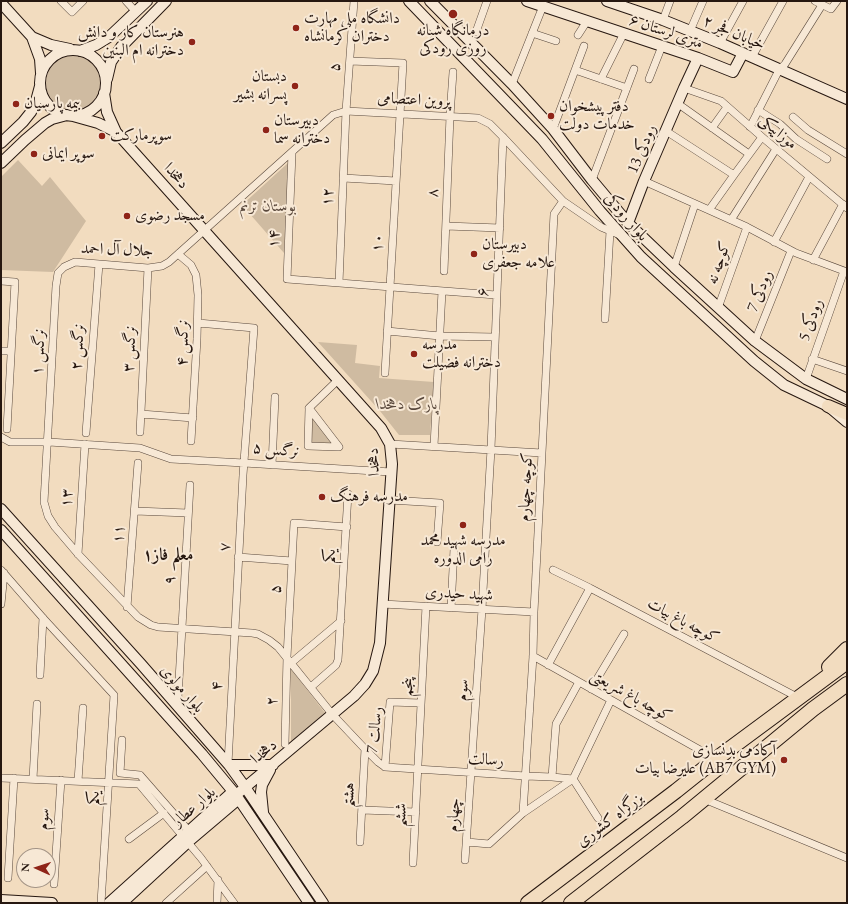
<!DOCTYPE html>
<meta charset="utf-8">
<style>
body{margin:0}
#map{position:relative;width:848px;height:904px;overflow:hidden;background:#f2dcbf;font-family:"EB Garamond",serif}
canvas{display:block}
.frame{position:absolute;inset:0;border:2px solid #261710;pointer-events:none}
.north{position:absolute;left:16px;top:848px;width:40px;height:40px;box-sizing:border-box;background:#f7e8d5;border:1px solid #a39486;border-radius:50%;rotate:273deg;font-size:11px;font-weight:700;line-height:16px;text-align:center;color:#261710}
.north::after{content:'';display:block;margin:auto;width:14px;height:18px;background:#8f2418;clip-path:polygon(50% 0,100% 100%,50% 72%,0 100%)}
</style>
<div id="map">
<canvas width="848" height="904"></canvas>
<div class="frame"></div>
<div class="north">N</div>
</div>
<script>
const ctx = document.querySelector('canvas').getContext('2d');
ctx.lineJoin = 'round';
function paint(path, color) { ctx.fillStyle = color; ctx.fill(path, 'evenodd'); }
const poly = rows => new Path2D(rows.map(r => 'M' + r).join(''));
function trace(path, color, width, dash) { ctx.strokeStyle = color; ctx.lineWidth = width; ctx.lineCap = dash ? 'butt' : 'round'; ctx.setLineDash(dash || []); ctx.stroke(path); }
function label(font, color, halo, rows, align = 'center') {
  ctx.font = font + ' "EB Garamond",Amiri,serif'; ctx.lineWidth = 4; ctx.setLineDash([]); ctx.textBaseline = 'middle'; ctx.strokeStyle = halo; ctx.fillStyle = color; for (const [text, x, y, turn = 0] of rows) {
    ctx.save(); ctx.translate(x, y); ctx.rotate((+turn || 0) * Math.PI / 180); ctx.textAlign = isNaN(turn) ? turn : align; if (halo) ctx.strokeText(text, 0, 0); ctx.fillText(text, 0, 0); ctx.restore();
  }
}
paint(poly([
 '46 83a27 27 0 1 1 54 0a27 27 0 1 1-54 0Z',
 [18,160,42,186,50,177,86,221,53,272,1,270,1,177],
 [289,162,284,253,242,205],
 [318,342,357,345,355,363,380,366,379,378,434,382,430,435,399,435,380,411],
 [311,415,334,445,310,444],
 [291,669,325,713,291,742]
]), '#cfbba1');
const street = poly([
 [61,1,72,12,83,1],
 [126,1,136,12],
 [815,1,831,9,837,1],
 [663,20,670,1],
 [690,31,703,1],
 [476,32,487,1],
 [532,33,556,41],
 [578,35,587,21],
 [720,43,743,1],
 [752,57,783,1],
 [350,61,403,63,385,373],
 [575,70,627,88],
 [601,79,624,33],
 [649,79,662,46],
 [512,84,543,6],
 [684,88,721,101,762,137,847,208],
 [677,103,749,154],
 [758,110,780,124,796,139,827,159],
 [793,117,808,130,847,154],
 [750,127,779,70,785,64,822,5],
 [712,128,727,107],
 [553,129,584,46],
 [666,131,734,175,709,210],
 [292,153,287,279,496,295],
 [734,175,762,137],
 [343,178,396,181],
 [592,180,634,69],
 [644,181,747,227,796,253,847,272],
 [731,220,776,149],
 [446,226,500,228],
 [774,242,809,177],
 [178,254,191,265,196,275,198,295,197,339,191,441],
 [813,260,843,204],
 [674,267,695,204],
 [444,271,450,116,453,72],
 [1,281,15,282,7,429],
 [339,283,346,111,354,1],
 [718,308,747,227],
 [605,319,610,231],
 [198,323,254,328,243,475,228,764],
 [387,331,440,336,495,337],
 [755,341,791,251],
 [1,351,11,351],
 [812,359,847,371],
 [806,379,844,271],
 [309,408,339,447,308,446,309,408,338,380],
 [141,414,193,418],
 [140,432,148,268],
 [86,433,99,264],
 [1,437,10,442,49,442,140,448,171,459,244,463,391,472],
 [390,444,542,453],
 [434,446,442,291],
 [272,465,275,397],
 [389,500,440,503,437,542],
 [135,511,188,513],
 [78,554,85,444],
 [238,557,292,561],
 [1,570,43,618,114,695,101,903],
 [553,570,590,588,799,698],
 [1,604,4,573,1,573],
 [382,604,534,612],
 [127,607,138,463],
 [451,608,454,549],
 [533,656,716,759],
 [291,663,341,621],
 [548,665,590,588],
 [40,675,43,618],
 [311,687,336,665,338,660,348,494],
 [591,689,624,634],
 [178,698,190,485],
 [611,700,573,779,552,777,526,776,385,767,378,762,365,749,332,714,278,647,269,640,258,634,252,633,158,627,151,625,138,617,78,554,55,527,48,516,44,502,56,286,58,273,64,267,75,262,148,268,162,266,169,262,333,115,346,111,478,118,490,124,503,137,563,201,601,227,620,235],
 [122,740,120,773,140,775,189,831],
 [285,744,287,657,294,523,347,527],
 [385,767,390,702,421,703],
 [552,777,556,724,579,682],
 [1,778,139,784,201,858,234,903],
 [33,779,37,704],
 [78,781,83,708],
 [704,799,847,858],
 [362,810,416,812],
 [523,813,573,779,598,818],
 [129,839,164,813],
 [360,842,365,749],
 [467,842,489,844,523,813,533,656,534,612,554,214,563,201],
 [465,860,482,609,491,449,503,137],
 [413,863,426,606],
 [8,878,14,778],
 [54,884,61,780],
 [166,903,207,866],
 [217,903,218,880]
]);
const secondary = poly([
 [409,1,542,139,600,211,641,257,754,361,784,385,828,406,847,422],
 [430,1,512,84,553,129,592,180,628,223,674,267,755,341,806,379,847,399],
 [527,1,698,58,733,72,743,53],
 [607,1,663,20,720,43,847,99],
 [1,3,32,37,40,59,41,73],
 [32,37,51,45,70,49],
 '40 83a33 33 0 1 1 66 0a33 33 0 1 1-66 0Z',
 [80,51,96,45,109,37,147,1],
 [107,79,111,62,121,47,166,1],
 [104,93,107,112,116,132],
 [73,116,98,123,116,132,381,428,390,444,392,464,380,643,373,671,365,684,354,696,236,795],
 [1,143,23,122,31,112,36,101,40,86],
 [1,163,25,140,45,123,52,119,67,115],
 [628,223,644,181,684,88,698,58],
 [1,509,141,664,229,765,245,787,323,903],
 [1,530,202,754,236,795,309,903],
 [229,765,273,765],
 [263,812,261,792,262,785,270,770],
 [1,900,52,903],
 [109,903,229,795,236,795],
 [122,903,188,842,234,803,236,795]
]);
const primary = poly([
 [828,406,847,414]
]);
const highway = poly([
 [829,667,847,649],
 [528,903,676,791,716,759,847,662],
 [571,903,682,817,813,709,847,684]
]);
trace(street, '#59483c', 8);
trace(secondary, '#261710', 12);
trace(primary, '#261710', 14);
trace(highway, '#261710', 16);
trace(street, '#f7e8d5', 7);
trace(secondary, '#f7e8d5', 10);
trace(primary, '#f2dcbf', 12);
trace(highway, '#f2dcbf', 14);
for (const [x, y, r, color] of [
 [453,14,5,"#8f2418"],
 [296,28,4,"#8f2418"],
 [192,42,4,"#8f2418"],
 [295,86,4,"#8f2418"],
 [16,104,4,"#8f2418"],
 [551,116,4,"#8f2418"],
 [266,130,4,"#8f2418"],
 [102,136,4,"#8f2418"],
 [34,154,4,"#8f2418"],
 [127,216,4,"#8f2418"],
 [474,254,4,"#8f2418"],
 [414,354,4,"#8f2418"],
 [322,497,4,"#8f2418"],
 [463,525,4,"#8f2418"],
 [784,760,4,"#8f2418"]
]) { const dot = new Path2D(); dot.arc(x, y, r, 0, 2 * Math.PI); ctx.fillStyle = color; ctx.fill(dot); trace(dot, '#f7e8d5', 1.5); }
label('16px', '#261710', '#f7e8d5', [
 ["دانشگاه ملی مهارت",304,19],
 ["دختران کرمانشاه",304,37],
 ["درمانگاه شبانه",453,31,"center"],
 ["روزی رودکی",453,49,"center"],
 ["هنرستان کار و دانش",184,33,"right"],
 ["دخترانه ام البنین",184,51,"right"],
 ["دبستان",287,77,"right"],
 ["پسرانه بشير",287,95,"right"],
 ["بیمه پارسیان",24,104],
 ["دفتر پیشخوان",559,107],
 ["خدمات دولت",559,125],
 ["دبیرستان",274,121],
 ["دخترانه سما",274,139],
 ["سوپرمارکت",110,136],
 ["سوپر ایمانی",42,154],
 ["مسجد رضوی",135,216],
 ["دبیرستان",482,245],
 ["علامه جعفری",482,263],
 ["مدرسه",422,345],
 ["دخترانه فضيلت",422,363],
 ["مدرسه فرهنگ",330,497],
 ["مدرسه شهید محمد",463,541,"center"],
 ["رامی الدوره",463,559,"center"],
 ["آکادمی بدنسازی",776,751,"right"],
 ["علیرضا بیات (AB7 GYM)",776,769,"right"]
], 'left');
label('16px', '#261710', '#f7e8d5', [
 ["۶ متری لرستان",666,32,19],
 ["خیابان فجر ۲",734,33,23],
 ["۵",335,67,-86],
 ["پروین اعتصامی",414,100,3],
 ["موزاییکی",778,132,41],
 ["رودکی 13",642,149,-67],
 ["دهخدا",176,176,48],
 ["۸",433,193,-88],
 ["۱۲",328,197,-87],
 ["بلوار رودکی",626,217,49],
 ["۱۴",274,239,-88],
 ["۱۰",378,243,-87],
 ["جلال آل احمد",117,250,2],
 ["کوچه نه",719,263,-71],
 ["رودکی 7",760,291,-68],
 ["۶",483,292,-87],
 ["رودکی 5",811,320,-70],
 ["نرگس ۴",183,343,-88],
 ["نرگس ۲",78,347,-86],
 ["نرگس ۳",130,349,-87],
 ["نرگس ۱",39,352,-87],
 ["نرگس ۵",276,450,5],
 ["دهخدا",374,462,-93],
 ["کوچه چهارم",526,487,-87],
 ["۱۳",67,498,-86],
 ["۱۱",119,534,-85],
 ["۷",225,547,-87],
 ["یکم",330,556,-85],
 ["۹",170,580,-86],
 ["۵",276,589,-87],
 ["شهید حیدری",459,594,3],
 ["کوچه باغ بیات",683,621,28],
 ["۴",217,686,-87],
 ["پنجم",408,687,-87],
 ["بلوار مولوی",182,689,49],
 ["سوم",463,690,-86],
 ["کوچه باغ شریعتی",631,696,29],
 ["۲",272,701,-89],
 ["رسالت 7",375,730,-83],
 ["دهخدا",264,752,-39],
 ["رسالت",486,760,4],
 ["هشتم",349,795,-87],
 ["یکم",94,798,-87],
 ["بلوار عطار",194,807,-41],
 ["ششم",401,815,-87],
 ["چهارم",454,815,-86],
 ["سوم",44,819,-86],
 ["بزرگراه کشوری",610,820,-37]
]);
label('italic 16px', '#59483c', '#f7e8d5', [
 ["بوستان ترنم",268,207],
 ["پارک دهخدا",407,405]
]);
label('bold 17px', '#261710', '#f7e8d5', [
 ["معلم فاز۱",168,555]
]);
</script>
